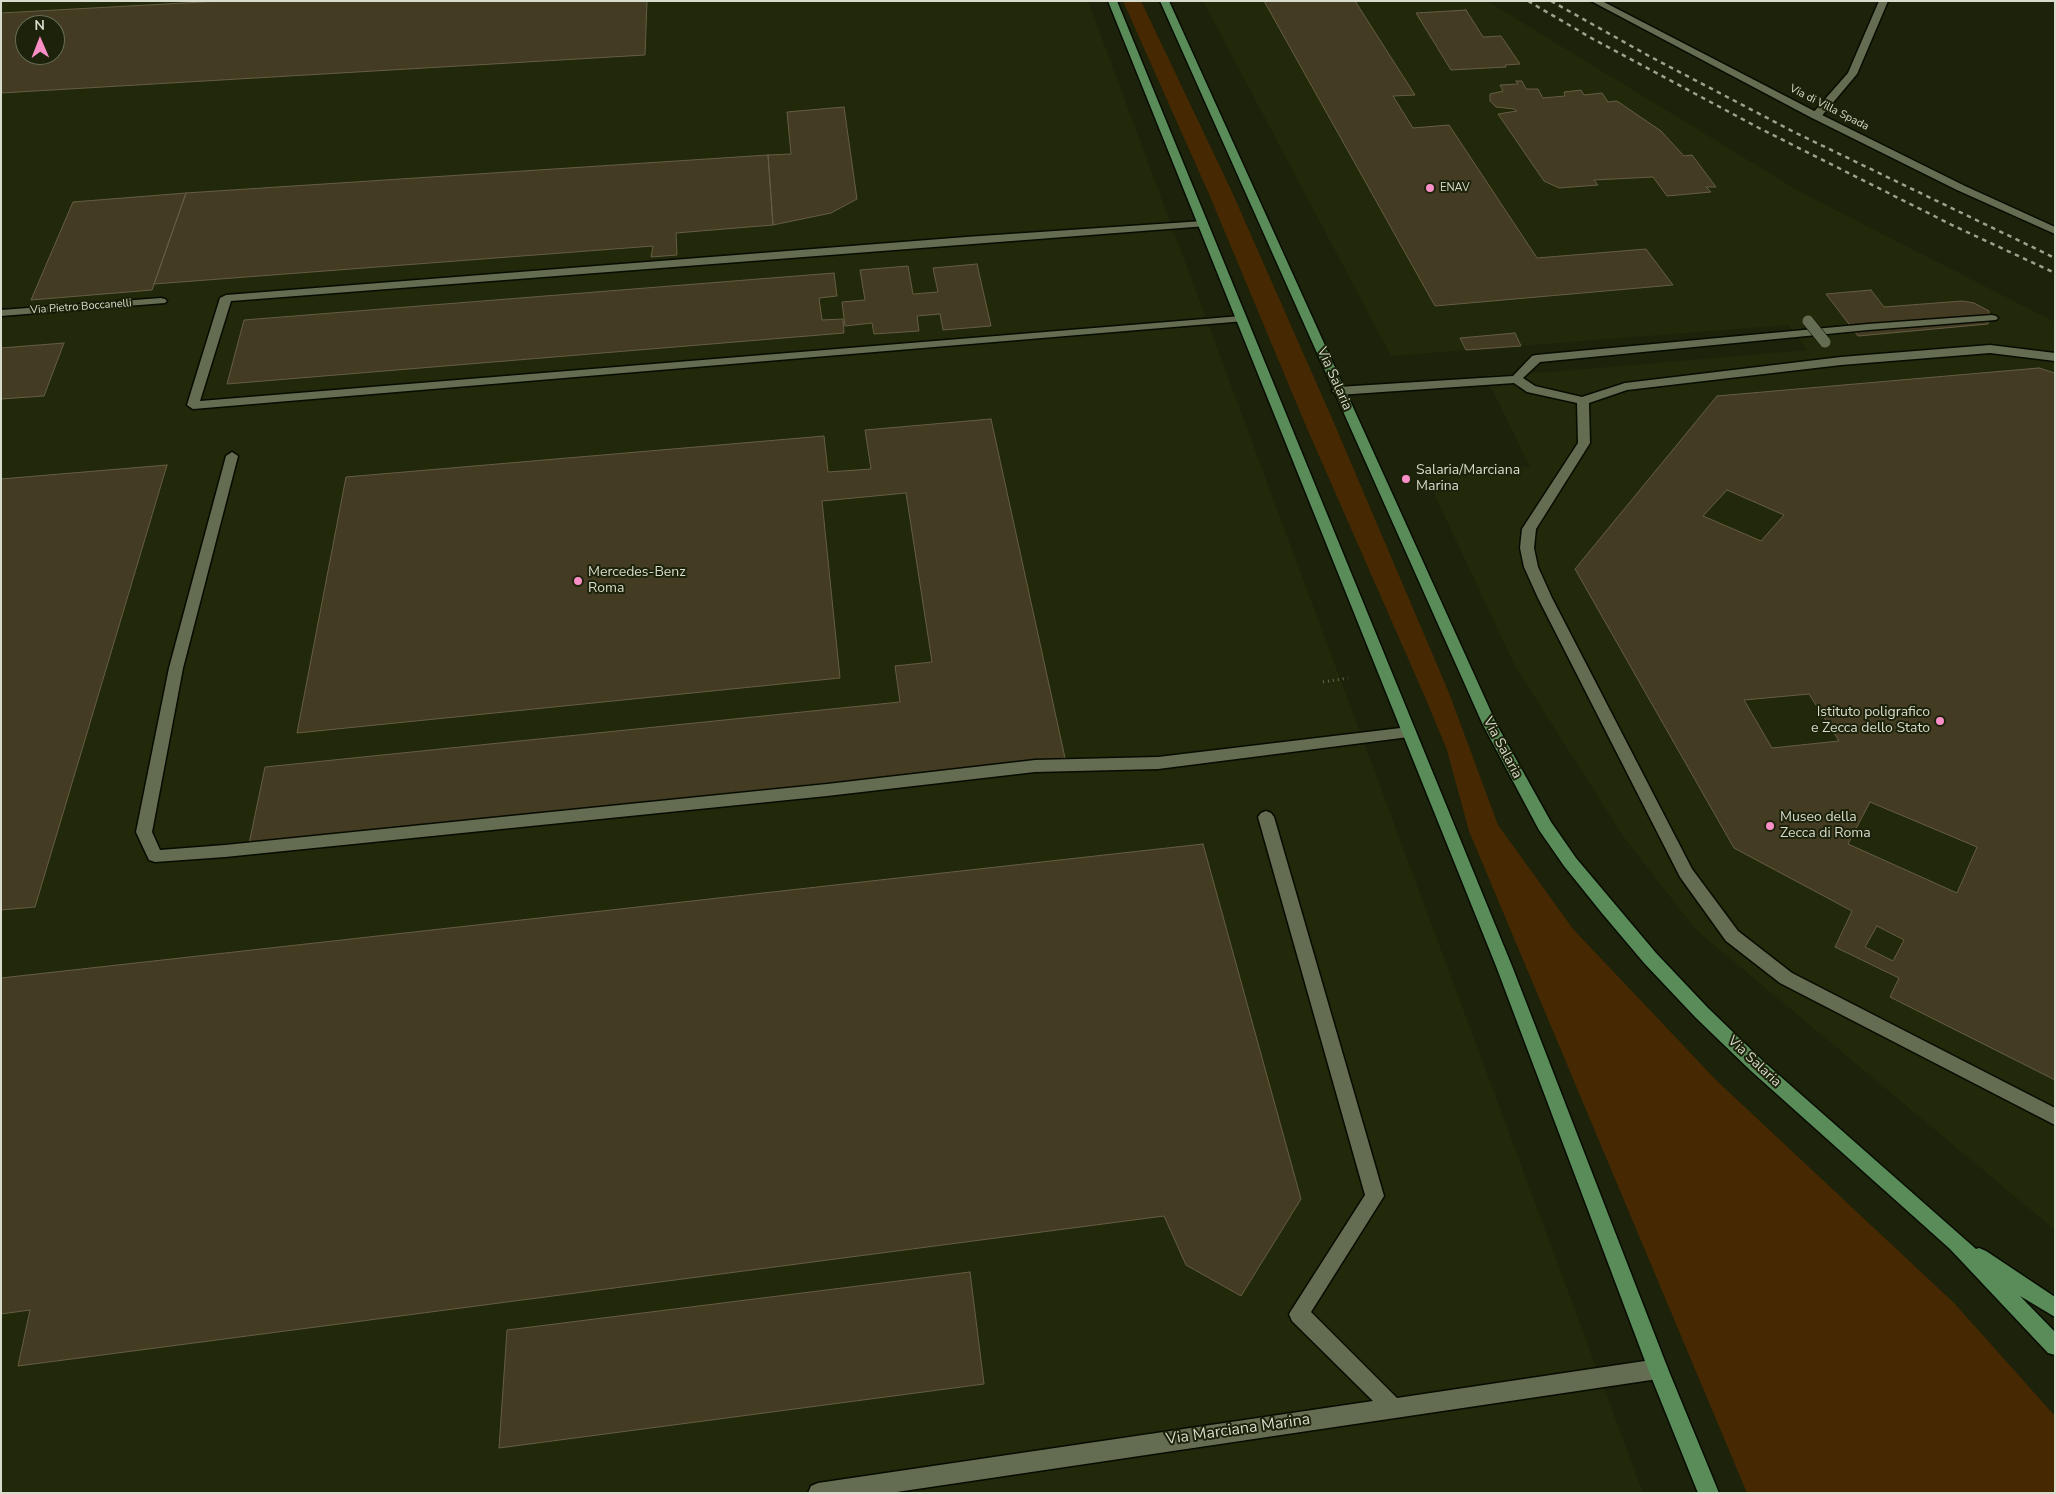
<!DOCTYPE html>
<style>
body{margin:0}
#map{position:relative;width:2056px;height:1494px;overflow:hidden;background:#1d220a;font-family:"Nunito Sans",sans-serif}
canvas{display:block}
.frame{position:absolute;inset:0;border:2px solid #d7dccd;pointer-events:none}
.north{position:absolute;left:15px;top:15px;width:50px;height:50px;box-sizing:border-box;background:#1d220a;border:1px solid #676c58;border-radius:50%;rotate:359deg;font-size:14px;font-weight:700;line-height:20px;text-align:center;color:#d7dccd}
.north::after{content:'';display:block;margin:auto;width:18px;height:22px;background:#fa8fc7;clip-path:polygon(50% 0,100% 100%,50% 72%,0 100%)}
</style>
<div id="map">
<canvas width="2056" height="1494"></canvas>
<div class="frame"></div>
<div class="north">N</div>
</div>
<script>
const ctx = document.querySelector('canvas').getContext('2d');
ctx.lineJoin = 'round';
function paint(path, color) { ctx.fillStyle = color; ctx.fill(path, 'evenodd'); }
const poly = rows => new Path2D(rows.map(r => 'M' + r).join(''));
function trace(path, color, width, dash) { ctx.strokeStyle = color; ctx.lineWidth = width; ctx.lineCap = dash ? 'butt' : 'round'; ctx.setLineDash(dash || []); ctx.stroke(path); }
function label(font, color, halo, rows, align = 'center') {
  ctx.font = font + ' "Nunito Sans",sans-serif'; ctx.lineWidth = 4; ctx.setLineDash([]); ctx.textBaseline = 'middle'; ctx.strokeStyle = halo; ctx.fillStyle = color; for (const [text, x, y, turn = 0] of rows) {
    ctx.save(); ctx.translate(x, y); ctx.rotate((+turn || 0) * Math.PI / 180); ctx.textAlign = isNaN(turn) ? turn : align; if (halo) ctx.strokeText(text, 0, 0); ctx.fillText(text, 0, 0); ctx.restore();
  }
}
paint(poly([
 [1,1,1088,1,1643,1493,1,1493],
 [25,25,55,25,55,55,25,55],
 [1203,1,1487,1,1802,193,2055,322,2055,1230,1696,930,1623,836,1515,666,1423,470,1530,467,1485,375,1550,372,1808,350,1788,325,1391,356]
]), '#22290a');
paint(poly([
 [1123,1,1141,1,1232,192,1334,423,1449,693,1498,825,1573,929,1717,1081,1954,1303,2055,1416,2055,1493,1747,1493,1469,831,1447,750,1425,697,1306,426,1209,194]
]), '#462902');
const building = poly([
 [220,1,647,1,645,55,1,93,1,13,220,1],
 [25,25,55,25,55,55,25,55,25,25],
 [1264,1,1355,1,1415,95,1393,96,1413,128,1449,125,1537,258,1646,249,1673,285,1435,306,1264,1],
 [1466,10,1483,37,1501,36,1520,64,1505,65,1506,67,1451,70,1416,13,1466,10],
 [1516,81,1522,81,1526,89,1538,89,1543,98,1565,96,1564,92,1581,90,1584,95,1602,93,1608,102,1617,101,1661,131,1684,156,1692,155,1716,187,1706,187,1711,192,1667,196,1653,177,1594,180,1598,185,1559,188,1544,181,1498,114,1517,111,1514,109,1496,107,1490,101,1490,94,1503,91,1500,85,1518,84,1516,81],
 [844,107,857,199,831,213,773,225,768,155,791,154,787,112,844,107],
 [768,155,773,225,676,233,677,255,651,257,653,246,154,284,186,193,768,155],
 [186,193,152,290,31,300,73,202,186,193],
 [977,264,991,326,943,330,940,314,917,316,919,331,874,334,872,323,845,326,842,302,865,300,860,270,908,266,913,294,938,292,933,268,977,264],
 [834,273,837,296,819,298,822,320,843,319,844,333,227,384,244,320,834,273],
 [1871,290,1884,307,1962,301,1974,303,1989,311,1988,324,1858,336,1826,294,1871,290],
 [1515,333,1521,346,1466,350,1460,338,1515,333],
 [64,343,44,396,1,399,1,348,64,343],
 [2039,368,2055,373,2055,1080,1890,997,1899,978,1835,947,1852,911,1734,848,1575,569,1717,396,2039,368],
 [1727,490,1784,515,1761,541,1703,516,1727,490],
 [1809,694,1839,741,1772,748,1744,700,1809,694],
 [1870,802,1977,847,1957,893,1848,844,1870,802],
 [1877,926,1904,940,1893,961,1865,947,1877,926],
 [991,419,1065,758,249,844,265,767,900,702,895,666,932,662,906,493,822,501,840,678,297,733,346,477,824,436,828,472,871,469,865,430,991,419],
 [167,465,35,907,1,910,1,479,167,465],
 [1203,844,1301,1199,1241,1296,1186,1265,1164,1216,18,1366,30,1310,1,1314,1,978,1203,844],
 [970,1272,984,1384,499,1448,507,1330,970,1272]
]);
paint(building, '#433c23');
trace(building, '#655d43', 1);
const service = poly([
 [1879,1,1888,1,1857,74,1820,118,1812,118,1812,114,1848,73,1879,1],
 [1203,221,1207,222,1208,224,1207,226,231,301,200,401,1241,316,1245,317,1247,319,1245,321,193,409,187,405,220,298,226,295,966,237,1203,221],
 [161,298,165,299,167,301,165,303,1,316,1,310,161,298],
 [1992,315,1996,316,1998,318,1996,320,1868,330,1540,362,1523,378,1535,386,1582,397,1625,383,1841,357,1990,345,2055,353,2055,361,1990,353,1841,365,1627,390,1589,403,1590,443,1536,529,1534,548,1538,567,1552,598,1692,869,1738,931,1792,973,2055,1108,2055,1125,1780,983,1726,941,1680,877,1538,598,1524,567,1520,548,1522,529,1578,443,1577,403,1527,392,1514,383,1338,395,1332,391,1338,387,1513,376,1532,356,1536,355,1868,324,1992,315],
 [232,452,238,456,183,668,152,832,160,850,225,845,827,784,1035,760,1158,757,1409,727,1414,728,1416,732,1414,736,1409,737,1158,769,1035,772,827,796,225,857,155,862,149,860,136,832,169,668,226,456,232,452],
 [1266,811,1271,813,1274,817,1384,1196,1311,1312,1397,1398,1658,1359,1665,1362,1668,1369,1665,1376,1658,1379,890,1493,808,1493,811,1486,818,1483,1373,1401,1292,1321,1289,1314,1365,1195,1258,817,1261,813,1266,811]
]);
const minor = poly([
 [1591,1,1602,1,1820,114,1965,186,2055,227,2055,234,1957,190,1812,118,1591,1]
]);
const primary = poly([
 [1108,1,1117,1,1512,966,1668,1369,1719,1493,1698,1493,1648,1369,1496,966,1108,1],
 [1160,1,1169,1,1497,725,1551,822,1576,858,1656,953,1708,1008,1763,1061,1976,1249,1979,1248,1986,1251,2055,1297,2055,1317,2020,1296,2055,1332,2055,1355,2048,1353,1950,1249,1751,1071,1696,1018,1644,963,1601,912,1564,866,1539,830,1483,725,1160,1]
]);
trace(service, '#070b00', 3);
trace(minor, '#070b00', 3);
trace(primary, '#070b00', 3);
trace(poly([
 [1323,682,1348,678]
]), '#636854', 3, [1, 4]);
paint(service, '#646c51');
paint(minor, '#646c51');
paint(primary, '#5a8c59');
trace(poly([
 [1528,1,1593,39,1759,128,1954,226,2055,273],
 [1551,1,1649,56,1794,132,2055,258]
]), '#9da290', 2.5, [4.5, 4.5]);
const serviceBridge = poly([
 [1808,321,1825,342]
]);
trace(serviceBridge, '#070b00', 12, []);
trace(serviceBridge, '#646c51', 11);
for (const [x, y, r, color] of [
 [1430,188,5,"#fa8fc7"],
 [1406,479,5,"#fa8fc7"],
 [578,581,5,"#fa8fc7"],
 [1940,721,5,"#fa8fc7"],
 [1770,826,5,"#fa8fc7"]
]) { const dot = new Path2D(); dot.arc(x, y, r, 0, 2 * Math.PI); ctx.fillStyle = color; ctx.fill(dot); trace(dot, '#1d220a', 2); }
label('11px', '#d7dccd', '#1d220a', [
 ["Via di Villa Spada",1829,108,27],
 ["Via Pietro Boccanelli",81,307,-4]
]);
label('11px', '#d7dccd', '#1d220a', [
 ["ENAV",1440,188]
], 'left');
label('14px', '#d7dccd', '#1d220a', [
 ["Via Salaria",1334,379,66],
 ["Via Salaria",1502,748,62],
 ["Via Salaria",1754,1062,43]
]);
label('14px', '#d7dccd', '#1d220a', [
 ["Salaria/Marciana",1416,471],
 ["Marina",1416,487],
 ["Mercedes-Benz",588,573],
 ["Roma",588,589],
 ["Istituto poligrafico",1930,713,"right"],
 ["e Zecca dello Stato",1930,729,"right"],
 ["Museo della",1780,818],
 ["Zecca di Roma",1780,834]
], 'left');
label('16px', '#d7dccd', '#1d220a', [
 ["Via Marciana Marina",1238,1430,-8]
]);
</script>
